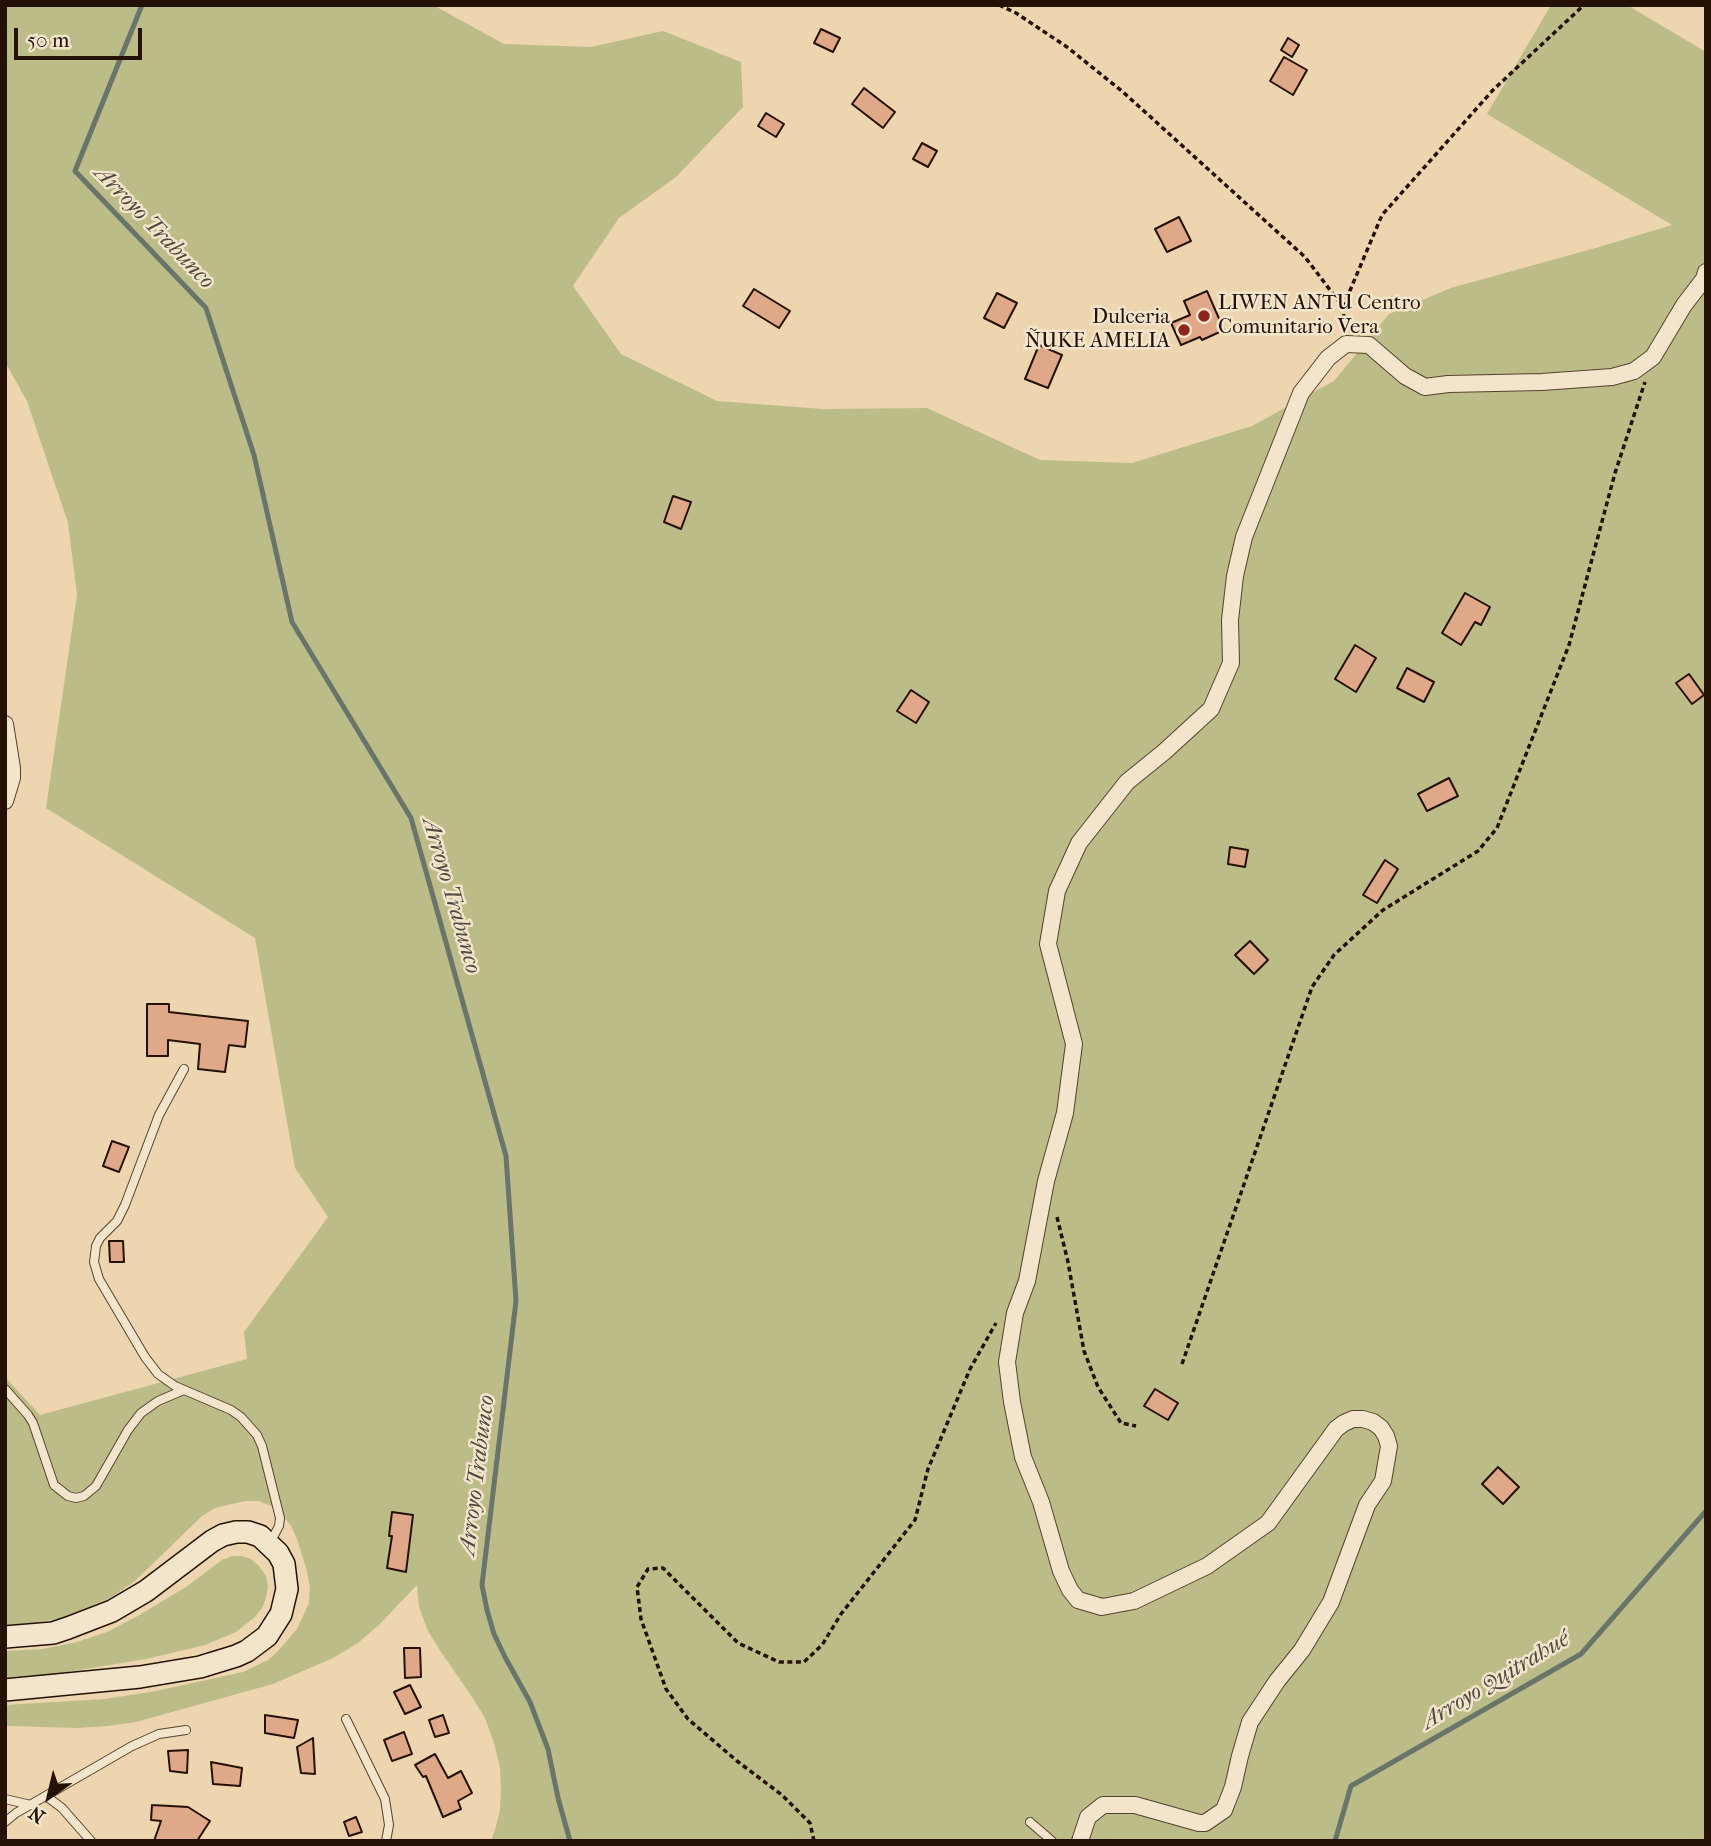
<!DOCTYPE html>
<meta charset="utf-8">
<style>
body{margin:0}
#map{position:relative;width:1711px;height:1846px;overflow:hidden;background:#edd5b0;font-family:"IM FELL French Canon",serif}
canvas{display:block}
.frame{position:absolute;inset:0;border:7px solid #241103;pointer-events:none}
.north{position:absolute;left:14px;top:1762px;width:70px;height:70px;-webkit-text-stroke:5px #f3e4cc;paint-order:stroke;rotate:214deg;font-size:19px;font-weight:700;line-height:28px;text-align:center;color:#241103}
.north::after{content:'';display:block;margin:auto;width:24px;height:32px;background:#241103;clip-path:polygon(50% 0,100% 100%,50% 72%,0 100%)}
.scale{position:absolute;left:14px;top:28px;width:128px;height:32px;box-sizing:border-box;border:4px solid #241103;border-top:0;padding-left:9px;font-size:21px;line-height:24px;white-space:nowrap;color:#241103;-webkit-text-stroke:5px #f3e4cc;paint-order:stroke}
</style>
<div id="map">
<canvas width="1711" height="1846"></canvas>
<div class="frame"></div>
<div class="north">N</div>
<div class="scale">50 m</div>
</div>
<script>
const ctx = document.querySelector('canvas').getContext('2d');
ctx.lineJoin = 'round';
function paint(path, color) { ctx.fillStyle = color; ctx.fill(path, 'evenodd'); }
const poly = rows => new Path2D(rows.map(r => 'M' + r).join(''));
function trace(path, color, width, dash) { ctx.strokeStyle = color; ctx.lineWidth = width; ctx.lineCap = dash ? 'butt' : 'round'; ctx.setLineDash(dash || []); ctx.stroke(path); }
function label(font, color, halo, rows, align = 'center') {
  ctx.font = font + ' "IM FELL French Canon",serif'; ctx.lineWidth = 5; ctx.setLineDash([]); ctx.textBaseline = 'middle'; ctx.strokeStyle = halo; ctx.fillStyle = color; for (const [text, x, y, turn = 0] of rows) {
    ctx.save(); ctx.translate(x, y); ctx.rotate((+turn || 0) * Math.PI / 180); ctx.textAlign = isNaN(turn) ? turn : align; if (halo) ctx.strokeText(text, 0, 0); ctx.fillText(text, 0, 0); ctx.restore();
  }
}
paint(poly([
 [5,5,433,5,504,44,591,47,663,31,741,62,743,107,676,177,619,218,573,286,621,354,717,401,823,409,927,408,1040,460,1132,463,1252,426,1334,381,1389,314,1451,288,1599,247,1672,225,1487,114,1551,5,1627,5,1706,52,1706,1841,491,1841,495,1830,500,1810,501,1790,500,1768,494,1743,485,1718,472,1697,441,1652,428,1631,419,1607,417,1585,380,1624,358,1643,333,1658,273,1684,136,1722,108,1726,78,1728,5,1726,5,1705,105,1699,156,1691,243,1672,268,1660,277,1652,297,1629,309,1603,310,1588,307,1571,297,1539,291,1526,283,1515,271,1506,259,1501,245,1501,215,1508,202,1516,135,1581,110,1598,61,1618,25,1625,5,1625,5,1377,40,1415,247,1359,244,1332,328,1217,295,1168,255,938,46,808,77,595,68,523,27,401,5,362],
 [232,1556,242,1556,251,1559,259,1566,266,1576,268,1587,266,1598,262,1608,255,1617,236,1632,205,1645,146,1659,55,1674,5,1679,5,1651,43,1649,77,1642,107,1632,136,1617,186,1587,222,1560]
]), '#bcbc88');
trace(poly([
 [142,5,75,171,206,308,254,455,292,622,411,818,506,1156,516,1301,482,1585,487,1610,494,1634,505,1657,530,1702,548,1749,558,1798,570,1841],
 [1335,1841,1351,1786,1581,1654,1706,1511]
]), '#6a756a', 5);
const building = poly([
 [821,29,840,38,833,52,814,43,821,29],
 [1288,38,1299,45,1292,57,1281,50,1288,38],
 [1284,57,1307,70,1293,95,1270,81,1284,57],
 [864,88,895,112,883,128,852,104,864,88],
 [766,113,784,124,776,137,758,126,766,113],
 [922,143,937,151,928,167,913,159,922,143],
 [1179,217,1191,241,1167,252,1155,229,1179,217],
 [754,289,790,311,779,328,743,306,754,289],
 [1207,291,1224,330,1202,340,1200,337,1181,345,1171,323,1190,315,1184,301,1207,291],
 [997,293,1017,303,1004,328,984,318,997,293],
 [1039,345,1062,355,1048,388,1025,379,1039,345],
 [673,496,691,502,681,529,664,522,673,496],
 [1465,593,1490,607,1481,625,1475,622,1461,645,1442,633,1465,593],
 [1355,645,1376,658,1356,692,1335,679,1355,645],
 [1407,668,1434,682,1424,702,1397,688,1407,668],
 [1689,674,1704,695,1692,704,1676,683,1689,674],
 [911,690,929,702,916,723,897,711,911,690],
 [1449,778,1458,796,1427,811,1418,794,1449,778],
 [1230,847,1248,850,1245,867,1228,864,1230,847],
 [1385,860,1398,869,1377,903,1363,895,1385,860],
 [1250,941,1268,960,1254,974,1235,955,1250,941],
 [147,1004,169,1004,169,1012,248,1021,245,1047,229,1045,225,1072,198,1069,200,1044,168,1040,168,1056,147,1056,147,1004],
 [112,1141,129,1147,119,1172,103,1166,112,1141],
 [109,1241,123,1241,124,1262,110,1262,109,1241],
 [1155,1389,1178,1403,1168,1420,1144,1406,1155,1389],
 [1498,1467,1519,1487,1503,1504,1482,1484,1498,1467],
 [392,1512,413,1515,406,1572,387,1568,392,1536,389,1536,392,1512],
 [404,1648,420,1648,421,1677,405,1678,404,1648],
 [410,1685,421,1707,405,1714,394,1692,410,1685],
 [265,1715,298,1720,294,1738,265,1733,265,1715],
 [443,1715,449,1733,435,1737,429,1720,443,1715],
 [404,1732,412,1754,392,1761,384,1740,404,1732],
 [313,1738,315,1774,301,1773,297,1747,313,1738],
 [188,1750,187,1773,170,1771,168,1751,188,1750],
 [435,1754,448,1778,461,1771,472,1793,458,1801,461,1809,443,1817,426,1776,423,1777,415,1765,435,1754],
 [211,1762,242,1768,240,1786,213,1784,211,1762],
 [152,1805,188,1807,210,1821,197,1841,154,1841,161,1821,151,1820,152,1805],
 [356,1817,362,1832,349,1836,344,1822,356,1817]
]);
paint(building, '#dfa888');
trace(building, '#241103', 2);
const lane = poly([
 [184,1069,159,1115,125,1205,117,1221,100,1238,96,1246,94,1262,99,1279,145,1357,158,1374,175,1386,231,1410,241,1417,257,1435,262,1446,280,1518,279,1526,270,1543],
 [5,1389,28,1415,33,1423,54,1485,68,1496,76,1498,84,1496,96,1486,128,1430,141,1413,158,1401,184,1390],
 [346,1719,385,1799,389,1825,386,1841],
 [46,1796,62,1808,91,1841],
 [5,1799,31,1805],
 [5,1822,16,1813,132,1746,159,1734,186,1730],
 [1030,1822,1052,1841]
]);
const street = poly([
 [5,724,12,768,12,778,5,801],
 [1080,1841,1088,1817,1103,1805,1135,1805,1199,1823,1205,1823,1224,1810,1233,1787,1240,1756,1250,1722,1277,1681,1302,1650,1331,1602,1367,1505,1383,1481,1389,1446,1386,1436,1381,1428,1373,1422,1363,1419,1353,1419,1344,1423,1336,1429,1268,1523,1207,1566,1134,1601,1102,1607,1078,1600,1070,1590,1061,1571,1041,1502,1023,1457,1012,1402,1007,1362,1015,1313,1027,1281,1046,1181,1065,1113,1074,1044,1048,944,1057,891,1079,843,1127,782,1164,752,1211,709,1231,663,1230,620,1235,576,1244,537,1301,393,1328,358,1346,344,1369,345,1405,376,1425,387,1448,384,1542,382,1612,377,1634,371,1653,357,1684,305,1704,279,1706,272]
]);
const secondary = poly([
 [5,1637,53,1633,68,1628,112,1611,146,1591,212,1541,223,1535,236,1532,248,1532,260,1536,278,1553,284,1564,287,1589,281,1614,267,1636,247,1651,236,1656,200,1667,140,1677,5,1690]
]);
trace(lane, '#56422e', 10);
trace(street, '#56422e', 18);
trace(secondary, '#241103', 24);
trace(poly([
 [999,5,1016,13,1067,47,1123,92,1305,257,1343,307,1345,328],
 [1343,307,1382,215,1493,90,1584,5],
 [1057,1217,1068,1262,1084,1351,1098,1387,1121,1423,1136,1426],
 [1182,1364,1312,987,1334,955,1383,910,1478,851,1497,828,1569,645,1615,473,1645,382],
 [814,1841,810,1823,782,1795,737,1761,688,1719,666,1689,641,1619,637,1587,648,1569,663,1568,738,1643,779,1662,804,1662,822,1645,841,1614,915,1520,928,1469,970,1369,996,1323]
]), '#241103', 3.5, [5, 3.5]);
trace(lane, '#f3e4cc', 8);
trace(street, '#f3e4cc', 16);
trace(secondary, '#f3e4cc', 21);
for (const [x, y, r, color] of [
 [1204,316,7,"#8f2418"],
 [1184,330,7,"#8f2418"]
]) { const dot = new Path2D(); dot.arc(x, y, r, 0, 2 * Math.PI); ctx.fillStyle = color; ctx.fill(dot); trace(dot, '#f3e4cc', 2.5); }
label('21px', '#241103', '#f3e4cc', [
 ["LIWEN ANTU Centro",1218,304],
 ["Comunitario Vera",1218,328],
 ["Dulceria",1170,318,"right"],
 ["ÑUKE AMELIA",1170,342,"right"]
], 'left');
label('italic 23px', '#4d4b3f', '#f3e4cc', [
 ["Arroyo Trabunco",154,228,46],
 ["Arroyo Trabunco",451,896,74],
 ["Arroyo Trabunco",478,1475,-83],
 ["Arroyo Quitrahué",1496,1681,-31]
]);
</script>
